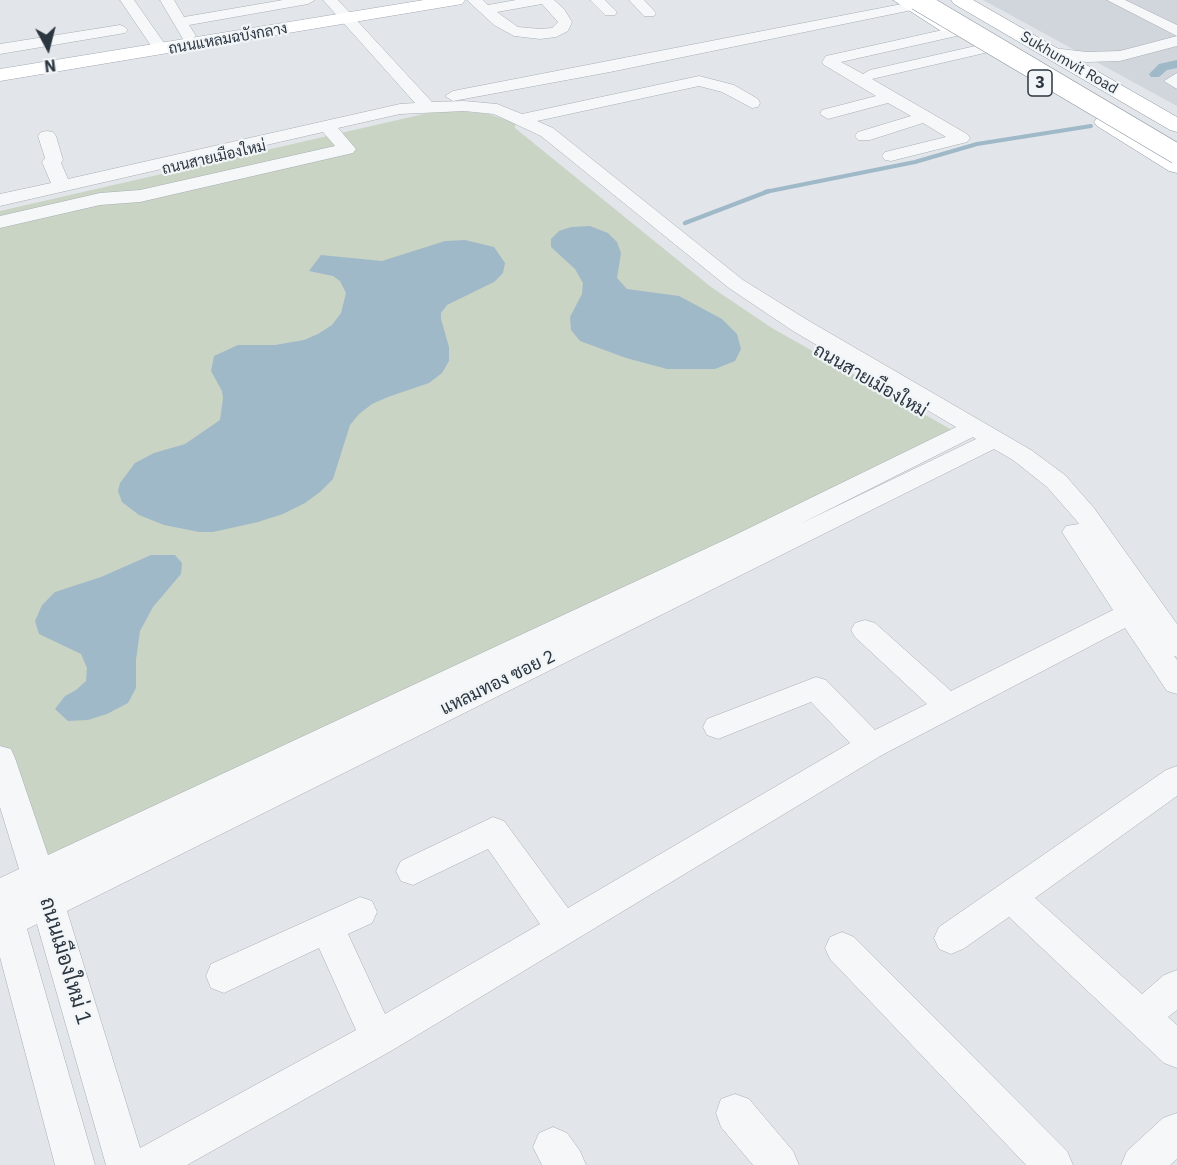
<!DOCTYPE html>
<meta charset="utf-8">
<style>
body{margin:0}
#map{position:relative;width:1177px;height:1165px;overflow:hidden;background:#e2e6ea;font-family:"IBM Plex Sans",sans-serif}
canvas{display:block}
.north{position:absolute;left:18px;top:18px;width:60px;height:60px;-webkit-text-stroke:4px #f2f5f7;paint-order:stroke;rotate:173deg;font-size:16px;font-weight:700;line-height:24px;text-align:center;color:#2b3641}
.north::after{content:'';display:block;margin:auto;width:21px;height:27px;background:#2b3641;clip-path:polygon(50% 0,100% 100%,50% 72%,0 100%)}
</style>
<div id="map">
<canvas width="1177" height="1165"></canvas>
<div class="north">N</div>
</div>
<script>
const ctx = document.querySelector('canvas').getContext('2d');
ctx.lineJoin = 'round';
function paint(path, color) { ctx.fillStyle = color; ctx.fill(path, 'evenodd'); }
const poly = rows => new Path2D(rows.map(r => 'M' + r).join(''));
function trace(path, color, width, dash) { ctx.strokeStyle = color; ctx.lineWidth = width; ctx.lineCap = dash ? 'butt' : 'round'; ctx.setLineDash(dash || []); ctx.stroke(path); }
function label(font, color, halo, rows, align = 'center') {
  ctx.font = font + ' "IBM Plex Sans",Sarabun,sans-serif'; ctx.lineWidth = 4.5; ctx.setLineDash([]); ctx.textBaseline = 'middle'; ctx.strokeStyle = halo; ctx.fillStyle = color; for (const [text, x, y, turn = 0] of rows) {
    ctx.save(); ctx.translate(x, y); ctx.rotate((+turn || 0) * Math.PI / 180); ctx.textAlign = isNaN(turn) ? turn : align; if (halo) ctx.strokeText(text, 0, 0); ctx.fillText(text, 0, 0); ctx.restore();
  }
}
paint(poly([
 [983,0,1177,0,1177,106]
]), '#d1d6dc');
paint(poly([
 [460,111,489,114,515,123,515,128,711,287,772,328,959,434,39,877,0,758,0,211,428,113]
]), '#cad4c4');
paint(poly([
 [590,226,608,233,617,242,621,253,617,278,627,289,679,296,722,319,737,334,741,349,735,361,715,369,667,369,626,358,580,341,571,330,570,317,582,294,583,283,575,269,551,247,551,239,559,231,571,227],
 [465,240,494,247,505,263,503,273,494,282,447,305,441,313,441,319,449,347,449,361,442,373,429,383,388,397,372,404,359,414,350,425,333,479,320,492,305,503,283,514,258,522,213,532,199,532,164,525,139,515,122,502,118,491,120,483,135,463,154,453,185,444,220,420,223,398,222,391,211,371,214,356,238,345,275,345,304,340,318,334,332,325,341,313,346,293,340,281,333,276,309,271,321,255,382,261,445,241],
 [151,555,175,555,182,563,181,574,153,607,140,631,136,660,136,688,128,703,107,714,88,720,68,721,55,709,65,696,76,690,86,681,87,668,81,654,39,634,35,621,42,605,55,592,101,577]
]), '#9fb9c8');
trace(poly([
 [765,192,915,162,977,144,1091,126]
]), '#9fb9c8', 4);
trace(poly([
 [685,223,769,191]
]), '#9fb9c8', 4.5);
paint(poly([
 [1177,60,1177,68,1167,70,1159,77,1151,77,1149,74,1159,64,1177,60]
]), '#9fb9c8');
const minor = poly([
 [120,0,134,0,169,50,166,53,156,53,120,0],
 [160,0,174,0,184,17,283,0,315,0,308,4,189,25,196,36,188,41,183,39,160,0],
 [323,0,338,0,432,102,464,101,497,104,522,114,699,76,734,85,758,99,760,103,758,107,752,108,722,92,699,86,537,121,553,128,743,280,809,321,1031,450,1065,475,1094,508,1177,624,1177,657,1174,656,1177,660,1177,694,1167,691,1125,628,882,755,391,1051,187,1165,106,1165,37,924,27,929,95,1165,55,1165,0,957,0,878,19,869,0,807,0,746,11,749,15,758,48,855,733,536,956,427,793,331,729,288,541,136,494,114,464,111,400,114,338,128,356,149,353,153,140,202,100,205,0,228,0,216,100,193,140,190,335,146,323,132,0,206,0,194,51,183,42,162,45,158,38,136,41,132,47,131,53,132,56,136,63,160,61,163,68,179,400,104,415,103,323,0],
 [973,437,976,439,800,524,973,437],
 [994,449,1013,460,1047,487,1076,520,1079,524,1066,526,1062,532,1113,610,951,691,875,623,865,620,855,623,851,630,855,637,927,704,875,730,826,680,816,677,707,719,703,727,707,735,718,739,811,702,850,743,568,908,504,821,493,817,401,861,396,871,401,881,413,885,488,849,540,924,385,1014,348,934,372,923,377,912,372,901,360,897,211,964,206,976,211,988,224,993,319,948,356,1030,140,1148,67,911,994,449],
 [467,0,483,0,488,5,516,0,554,0,564,9,572,22,568,31,556,37,540,39,514,36,494,25,467,0],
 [542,4,558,22,552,28,540,29,518,27,497,12,542,4],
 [590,0,605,0,617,12,615,15,605,15,590,0],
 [629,0,644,0,656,13,654,16,644,16,629,0],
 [1107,0,1125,0,1177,25,1177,36,1107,0],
 [912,2,919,6,917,9,610,72,453,101,445,96,453,91,912,2],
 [120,25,125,27,128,30,125,33,0,54,0,44,120,25],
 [956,27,961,29,964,32,961,35,841,62,863,74,870,70,984,44,989,46,992,49,989,52,872,79,967,134,970,138,967,142,891,161,885,160,882,156,885,152,946,137,923,123,870,140,858,140,855,136,858,132,911,116,888,103,828,119,820,114,822,110,876,96,824,65,822,62,826,56,956,27],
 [1177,36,1177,46,1120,61,1087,62,1053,58,1045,53,1053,48,1087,52,1120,51,1177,36],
 [1177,73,1177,89,1164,81,1177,73],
 [1177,766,1177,796,1035,898,1142,994,1164,975,1177,970,1177,1010,1168,1017,1177,1025,1177,1068,1164,1063,1009,917,963,949,951,954,939,949,934,938,939,927,1166,770,1177,766],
 [842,932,854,937,1067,1151,1073,1165,1026,1165,830,959,825,948,830,937,842,932],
 [735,1094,749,1099,793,1151,799,1165,753,1165,721,1127,716,1113,721,1099,735,1094],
 [1177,1113,1177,1159,1170,1165,1121,1165,1127,1151,1163,1118,1177,1113],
 [553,1127,567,1133,580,1151,586,1165,542,1165,533,1147,539,1133,553,1127]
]);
const major = poly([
 [424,0,465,0,462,4,0,81,0,69,424,0]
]);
const highway = poly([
 [893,0,915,0,956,27,953,31,941,31,893,0],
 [951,0,973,0,1177,117,1177,132,1170,130,954,4,951,0],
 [1104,116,1111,118,1177,157,1177,173,1169,171,1097,126,1094,122,1097,118,1104,116]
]);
trace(minor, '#a7aeb4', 1);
trace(major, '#a2acb5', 1);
trace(highway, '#8a96a0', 1);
paint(minor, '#f5f7f8');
paint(major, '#fff');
paint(highway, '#fff');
const highwayBridge = poly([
 [917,0,1177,154]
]);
trace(highwayBridge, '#8a96a0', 21, []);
trace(highwayBridge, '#fff', 20);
label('15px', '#2b3641', '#f2f5f7', [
 ["ถนนแหลมฉบังกลาง",228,39,-10],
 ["Sukhumvit Road",1069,63,30],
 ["ถนนสายเมืองใหม่",214,158,-13]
]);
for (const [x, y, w] of [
 [1040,83,24]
]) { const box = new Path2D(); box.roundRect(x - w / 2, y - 13, w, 26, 4.5); ctx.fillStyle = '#f2f5f7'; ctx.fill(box); trace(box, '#2b3641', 1.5); }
label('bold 16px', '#2b3641', null, [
 ["3",1040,83]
]);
label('18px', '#2b3641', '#f2f5f7', [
 ["ถนนสายเมืองใหม่",870,381,30],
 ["แหลมทอง ซอย 2",498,683,-26]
]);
label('21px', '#2b3641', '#f2f5f7', [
 ["ถนนเมืองใหม่ 1",65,961,73]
]);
</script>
